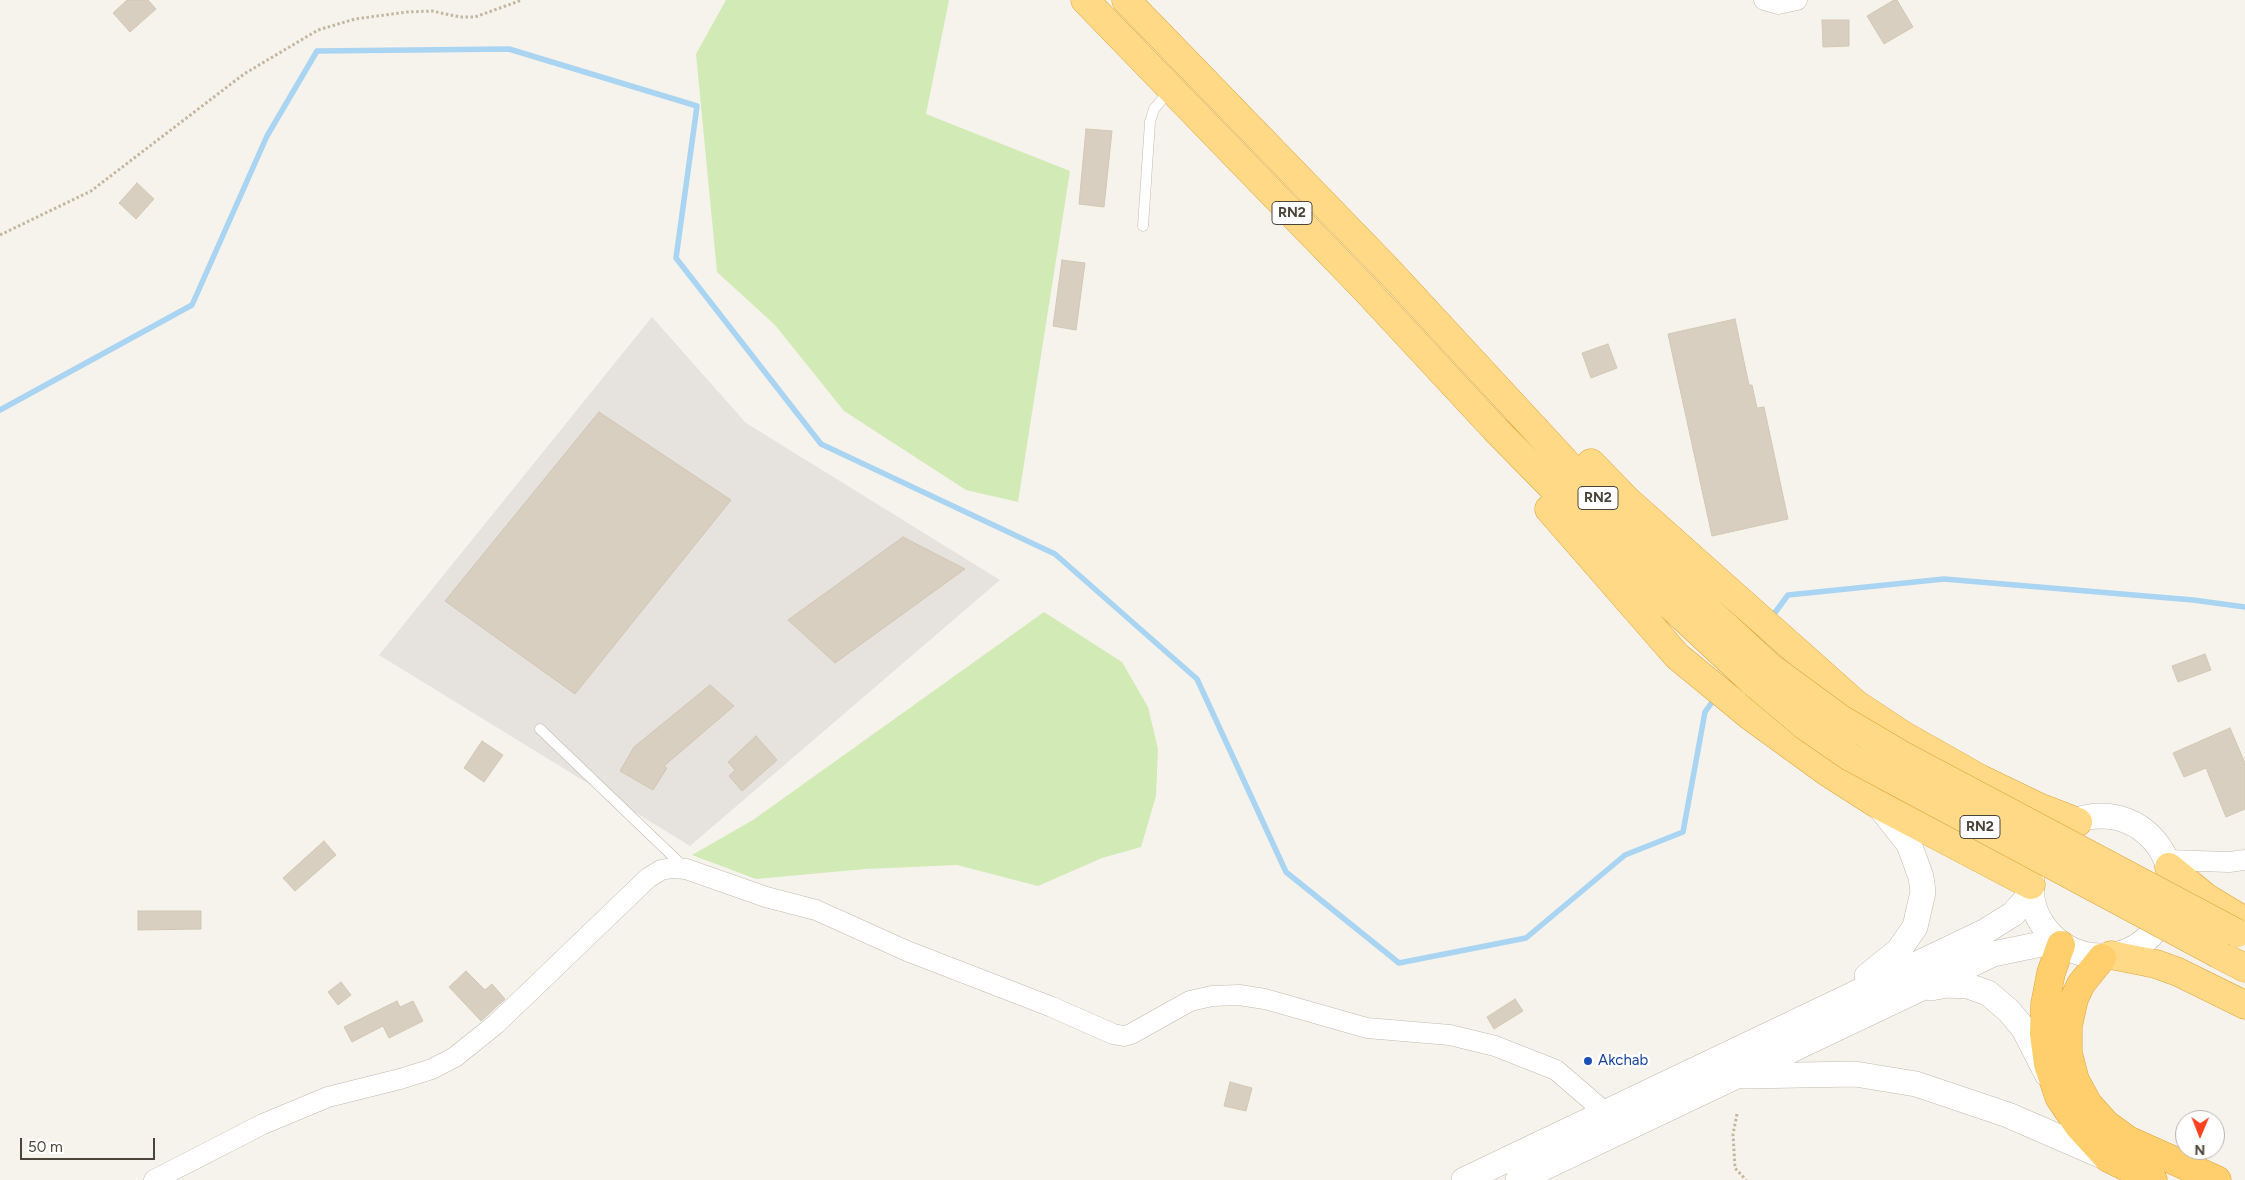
<!DOCTYPE html>
<style>
body{margin:0}
#map{position:relative;width:2245px;height:1180px;overflow:hidden;background:#f6f3ec;font-family:Figtree,sans-serif}
canvas{display:block}
.north{position:absolute;left:2175px;top:1110px;width:50px;height:50px;box-sizing:border-box;background:#fff;border:1px solid #b7b4b0;border-radius:50%;rotate:181deg;font-size:14px;font-weight:700;line-height:20px;text-align:center;color:#4b4439}
.north::after{content:'';display:block;margin:auto;width:18px;height:22px;background:#fc3f1d;clip-path:polygon(50% 0,100% 100%,50% 72%,0 100%)}
.scale{position:absolute;left:20px;top:1138px;width:135px;height:22px;box-sizing:border-box;border:2px solid #4b4439;border-top:0;padding-left:6px;font-size:15px;line-height:18px;white-space:nowrap;color:#4b4439;-webkit-text-stroke:4px #fff;paint-order:stroke}
</style>
<div id="map">
<canvas width="2245" height="1180"></canvas>
<div class="north">N</div>
<div class="scale">50 m</div>
</div>
<script>
const ctx = document.querySelector('canvas').getContext('2d');
ctx.lineJoin = 'round';
function paint(path, color) { ctx.fillStyle = color; ctx.fill(path, 'evenodd'); }
const poly = rows => new Path2D(rows.map(r => 'M' + r).join(''));
function trace(path, color, width, dash) { ctx.strokeStyle = color; ctx.lineWidth = width; ctx.lineCap = dash ? 'butt' : 'round'; ctx.setLineDash(dash || []); ctx.stroke(path); }
function label(font, color, halo, rows, align = 'center') {
  ctx.font = font + ' Figtree,sans-serif'; ctx.lineWidth = 5; ctx.setLineDash([]); ctx.textBaseline = 'middle'; ctx.strokeStyle = halo; ctx.fillStyle = color; for (const [text, x, y, turn = 0] of rows) {
    ctx.save(); ctx.translate(x, y); ctx.rotate((+turn || 0) * Math.PI / 180); ctx.textAlign = isNaN(turn) ? turn : align; if (halo) ctx.strokeText(text, 0, 0); ctx.fillText(text, 0, 0); ctx.restore();
  }
}
paint(poly([
 [652,317,746,423,1000,580,690,846,379,655]
]), '#e6e2dd');
paint(poly([
 [726,0,949,0,926,114,1070,171,1018,502,966,490,844,411,775,325,717,272,696,54],
 [1044,612,1122,662,1148,707,1158,749,1156,796,1141,847,1102,858,1038,886,957,865,865,869,756,879,692,855,753,820]
]), '#d2eab5');
trace(poly([
 [0,410,192,305,267,136,317,51,509,49,697,106,676,258,821,444,1055,554,1197,679,1286,872,1399,963,1526,938,1625,855,1683,832,1705,712,1715,698],
 [1771,618,1788,595,1944,579,2193,600,2245,607]
]), '#a9d4f2', 5.5);
const building = poly([
 [127,0,148,0,156,9,130,32,113,13,127,0],
 [1894,0,1897,0,1913,27,1884,44,1867,16,1894,0],
 [1822,20,1849,20,1849,46,1823,47,1822,20],
 [1086,129,1112,131,1104,207,1079,204,1086,129],
 [137,183,154,199,136,219,119,203,137,183],
 [1062,260,1085,263,1076,330,1053,326,1062,260],
 [1735,319,1749,385,1752,385,1757,408,1764,407,1788,519,1712,536,1668,334,1735,319],
 [1608,344,1617,368,1591,378,1582,353,1608,344],
 [599,412,731,500,575,694,445,601,599,412],
 [903,537,965,569,835,663,788,620,903,537],
 [2205,654,2211,670,2178,682,2172,666,2205,654],
 [710,685,734,706,664,766,667,768,653,790,620,771,634,747,710,685],
 [2230,728,2245,763,2245,809,2226,817,2206,768,2184,777,2173,753,2230,728],
 [756,736,777,760,742,791,729,776,735,770,728,762,756,736],
 [482,741,503,755,484,782,464,768,482,741],
 [324,841,336,855,295,891,283,878,324,841],
 [138,911,201,911,201,929,138,930,138,911],
 [466,971,485,990,492,984,505,999,481,1021,449,987,466,971],
 [341,982,351,995,338,1005,328,992,341,982],
 [1515,999,1523,1011,1494,1029,1487,1017,1515,999],
 [397,1001,400,1007,413,1001,423,1021,389,1038,383,1026,352,1042,344,1027,397,1001],
 [1230,1082,1252,1088,1246,1111,1224,1106,1230,1082]
]);
paint(building, '#d8cfc1');
trace(building, '#d3c7b4', 1);
const service = poly([
 [1143,226,1150,122,1154,109,1170,90],
 [540,729,684,867]
]);
const minor = poly([
 [1764,0,1778,4,1797,0],
 [2167,860,2229,862,2245,860],
 [154,1180,263,1124,328,1097,400,1079,432,1069,455,1057,496,1024,648,878,661,870,672,868,686,869,766,897,816,910,907,951,1052,1007,1113,1034,1124,1036,1131,1034,1190,1001,1212,996,1239,995,1265,999,1367,1028,1450,1035,1495,1046,1556,1070,1606,1113]
]);
const tertiary = poly([
 '2031 886a70 70 0 1 1 140 0a70 70 0 1 1-140 0Z',
 [1867,976,1898,951,1915,927,1923,892,1921,877,1909,844,1879,806],
 [1931,988,1947,985,1968,986,1988,993,2009,1011,2024,1029,2047,1074],
 [1745,1076,1855,1074,1916,1084,2008,1115,2107,1158],
 [1464,1180,1984,932,2013,914,2032,893],
 [1518,1180,1993,954,2056,941]
]);
const trunk = poly([
 [1085,0,1366,290,1495,429,1610,546,1646,583,1754,683],
 [1126,0,1388,270,1621,522,1705,607,1770,667],
 [1591,463,1628,501,1856,704,1903,735,1979,778,2039,807,2078,822],
 [1549,509,1677,656,1750,716,1827,772,1877,804,2031,885],
 [2169,867,2207,898,2245,921],
 [2218,954,2245,968],
 [2111,955,2156,964,2178,972,2245,1005]
]);
const motorway = poly([
 [2061,945,2051,973,2045,1004,2044,1034,2048,1064,2059,1097,2078,1125,2108,1158,2153,1180],
 [2102,958,2081,984,2074,999,2068,1026,2068,1053,2075,1080,2088,1104,2106,1124,2128,1140,2217,1180]
]);
trace(service, '#c2bbae', 11);
trace(minor, '#c2bbae', 21);
trace(tertiary, '#c2bbae', 26);
trace(trunk, '#e0a43c', 29);
trace(motorway, '#e0a43c', 29);
trace(poly([
 [0,235,91,191,244,74,318,30,355,19,407,12,432,11,460,17,475,17,522,0],
 [1737,1114,1733,1134,1735,1168,1746,1180]
]), '#c4b79f', 3, [2.5, 2.5]);
trace(service, '#fff', 10);
trace(minor, '#fff', 20);
trace(tertiary, '#fff', 25);
trace(trunk, '#ffd985', 28);
trace(motorway, '#ffcf6e', 28);
const trunkBridge = poly([
 [1770,667,1841,719,1902,755,2237,933],
 [1754,683,1805,726,1850,757,2218,954]
]);
trace(trunkBridge, '#e0a43c', 29, []);
trace(trunkBridge, '#ffd985', 28);
for (const [x, y, r, color] of [
 [1588,1061,5,"#1a4fb4"]
]) { const dot = new Path2D(); dot.arc(x, y, r, 0, 2 * Math.PI); ctx.fillStyle = color; ctx.fill(dot); trace(dot, '#fff', 2); }
for (const [x, y, w] of [
 [1292,213,40],
 [1598,498,40],
 [1980,827,40]
]) { const box = new Path2D(); box.roundRect(x - w / 2, y - 11.5, w, 23, 4); ctx.fillStyle = '#fff'; ctx.fill(box); trace(box, '#4b4439', 1); }
label('bold 14px', '#4b4439', null, [
 ["RN2",1292,213],
 ["RN2",1598,498],
 ["RN2",1980,827]
]);
label('15px', '#164399', '#fff', [
 ["Akchab",1598,1061]
], 'left');
</script>
